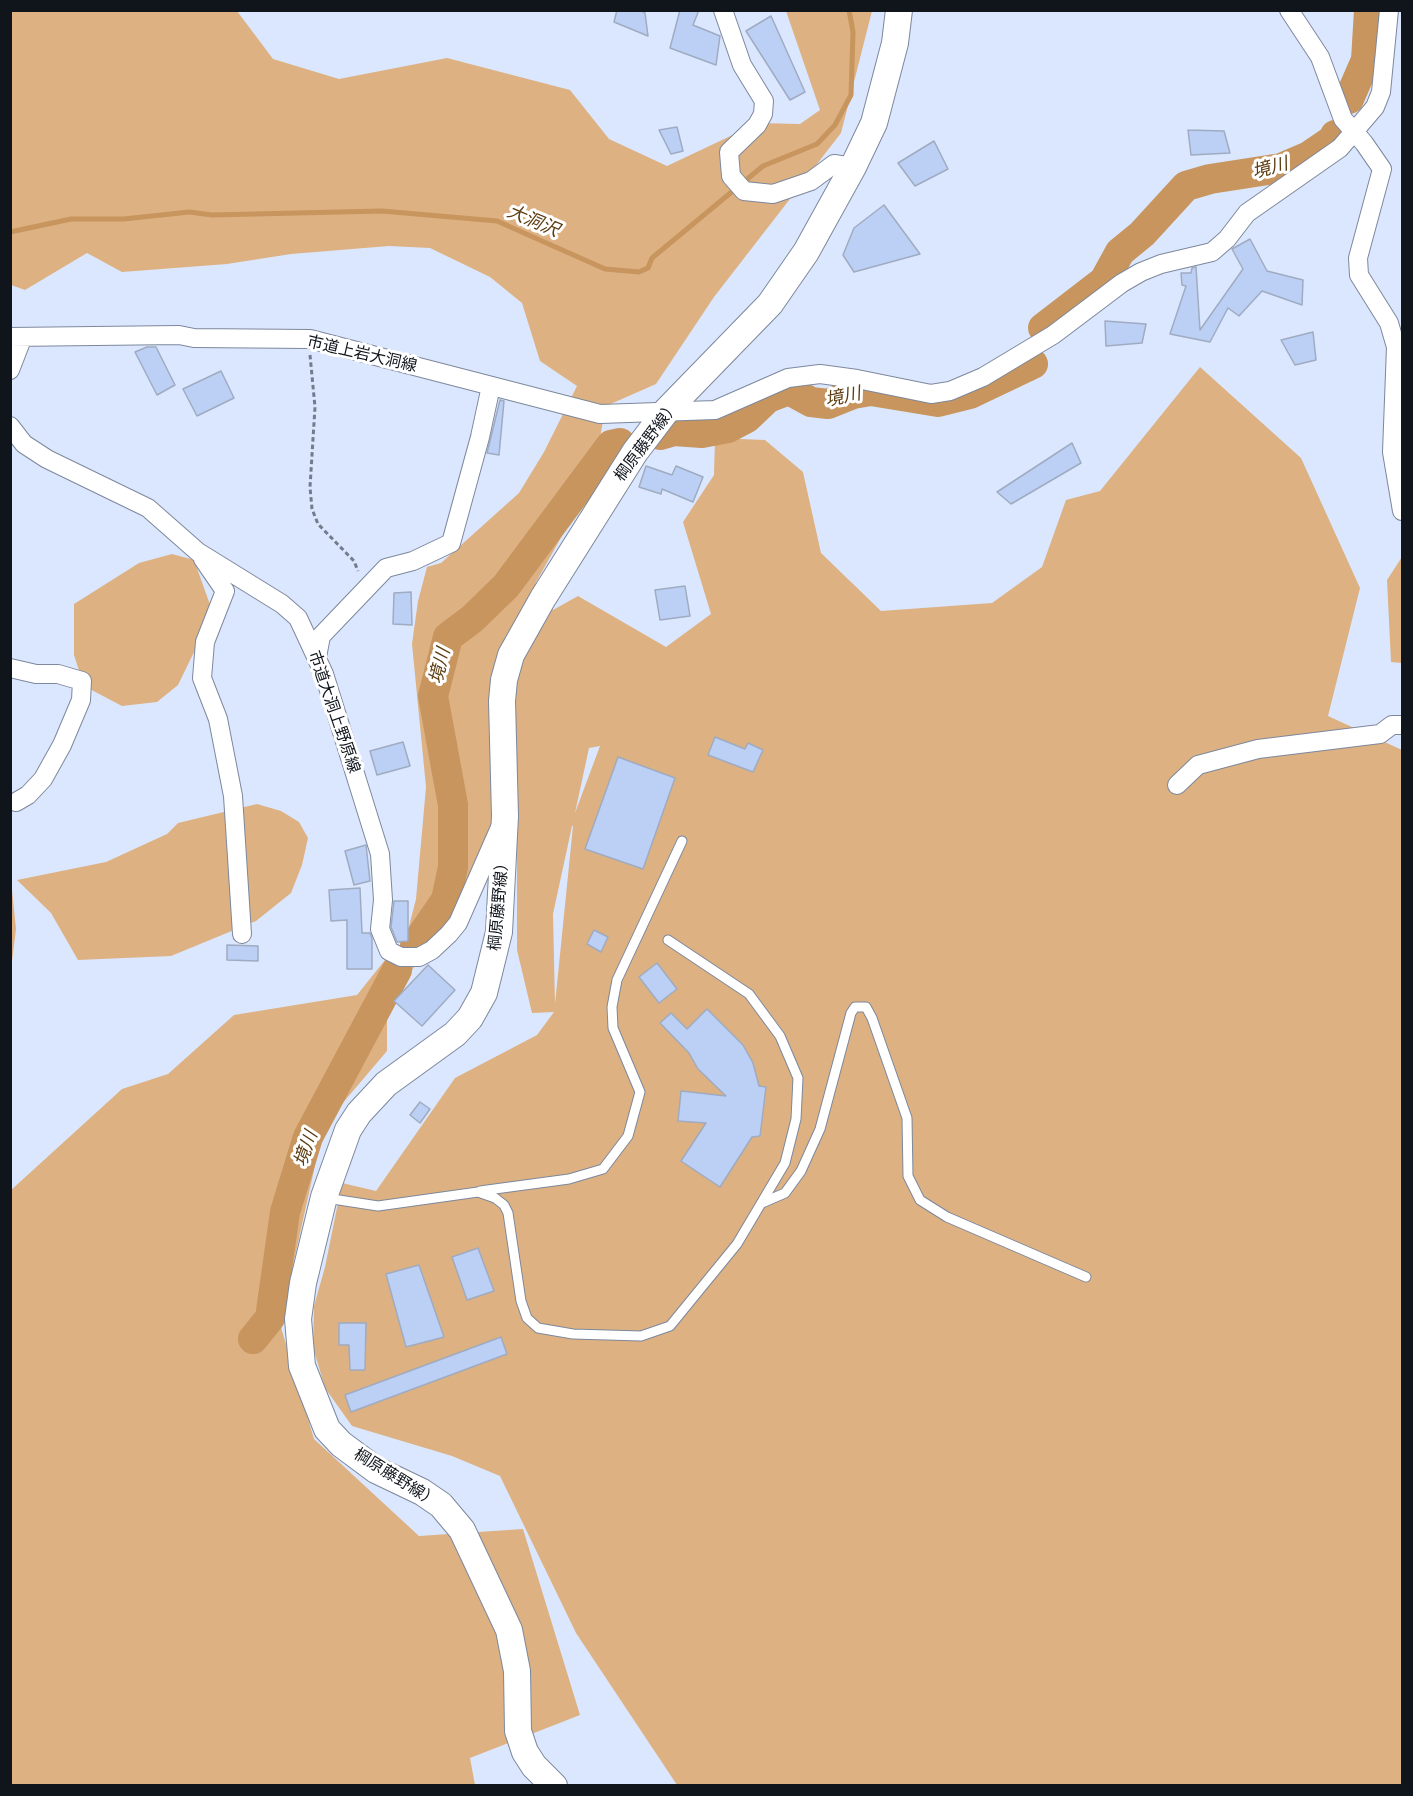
<!DOCTYPE html>
<meta charset="utf-8">
<style>
body{margin:0}
#map{position:relative;width:1413px;height:1796px;overflow:hidden;background:#dbe7fe;font-family:Quicksand,sans-serif}
canvas{display:block}
.frame{position:absolute;inset:0;border:12px solid #10151c;pointer-events:none}
</style>
<div id="map">
<canvas width="1413" height="1796"></canvas>
<div class="frame"></div>
</div>
<script>
const ctx = document.querySelector('canvas').getContext('2d');
ctx.lineJoin = 'round';
function paint(path, color) { ctx.fillStyle = color; ctx.fill(path, 'evenodd'); }
const poly = rows => new Path2D(rows.map(r => 'M' + r).join(''));
function trace(path, color, width, dash) { ctx.strokeStyle = color; ctx.lineWidth = width; ctx.lineCap = dash ? 'butt' : 'round'; ctx.setLineDash(dash || []); ctx.stroke(path); }
function label(font, color, halo, rows, align = 'center') {
  ctx.font = font + ' Quicksand,"Noto Sans JP",sans-serif'; ctx.lineWidth = 6; ctx.setLineDash([]); ctx.textBaseline = 'middle'; ctx.strokeStyle = halo; ctx.fillStyle = color; for (const [text, x, y, turn = 0] of rows) {
    ctx.save(); ctx.translate(x, y); ctx.rotate((+turn || 0) * Math.PI / 180); ctx.textAlign = isNaN(turn) ? turn : align; if (halo) ctx.strokeText(text, 0, 0); ctx.fillText(text, 0, 0); ctx.restore();
  }
}
paint(poly([
 [11,11,237,11,273,59,339,79,447,58,570,90,609,139,667,166,758,123,800,124,820,110,786,11,872,11,841,133,714,297,656,384,606,406,591,484,535,584,553,610,578,596,666,647,711,614,683,522,714,475,715,438,765,440,803,472,821,553,881,611,992,603,1042,567,1066,500,1100,491,1200,367,1301,458,1360,588,1328,716,1402,750,1402,1785,677,1785,576,1633,500,1476,452,1456,352,1426,325,1388,313,1347,314,1306,325,1267,342,1183,376,1191,455,1078,537,1035,554,1012,532,1013,517,950,517,857,470,879,433,934,387,1014,387,1051,324,1125,280,1324,314,1439,419,1536,523,1529,580,1715,470,1758,475,1785,11,1785,10,1191,122,1089,168,1074,234,1015,357,995,385,960,403,950,416,899,426,787,412,644,418,601,427,567,441,563,519,493,544,452,577,386,540,361,522,303,490,277,430,248,389,246,291,254,227,264,122,272,87,253,25,290,11,285],
 [600,746,575,813,589,748],
 [572,826,573,826,555,1004,553,914],
 [172,554,194,560,213,613,178,685,157,702,122,706,84,686,74,655,74,604,139,563],
 [1402,557,1402,663,1391,662,1387,580],
 [257,804,281,811,299,822,308,838,302,865,291,893,256,921,171,956,78,960,51,913,17,880,106,862,167,834,178,823],
 [11,880,16,929,11,969,10,969]
]), '#ddb182');
trace(poly([
 [10,232,71,219,124,219,189,212,212,215,382,211,497,221,605,269,639,272,648,268,652,258,763,166,817,144,835,125,851,95,853,32,849,10]
]), '#c7955d', 5);
trace(poly([
 [1349,99,1366,60,1369,10],
 [1043,328,1104,281,1120,252,1142,234,1186,186,1210,179,1281,168,1309,156,1334,139,1335,135],
 [660,435,674,431,702,433,728,428,747,418,768,398,789,390,811,402,828,404,853,394,871,391,938,402,970,394,1033,364],
 [415,945,446,900,453,867,453,805,433,696,448,637,472,619,506,586,611,445,620,443],
 [253,1339,270,1318,285,1212,308,1137,397,970]
]), '#c7955d', 30);
const building = poly([
 [617,10,640,10,645,13,648,36,614,22,617,10],
 [680,10,699,10,693,25,720,36,716,65,670,48,680,10],
 [771,16,805,92,790,100,746,31,771,16],
 [677,127,683,151,671,154,659,130,677,127],
 [1188,130,1224,131,1230,153,1191,155,1188,130],
 [934,141,948,169,915,186,898,163,934,141],
 [884,205,920,254,854,272,843,255,854,228,884,205],
 [1250,239,1267,271,1303,280,1302,305,1262,291,1239,316,1228,308,1210,342,1170,334,1186,286,1182,285,1181,273,1191,273,1192,268,1196,267,1200,330,1243,269,1232,249,1250,239],
 [1105,321,1146,324,1142,343,1106,346,1105,321],
 [1313,332,1316,360,1295,365,1281,340,1313,332],
 [147,347,156,347,175,385,157,395,135,352,147,347],
 [221,371,234,398,197,416,183,389,221,371],
 [500,400,504,401,499,455,487,453,500,400],
 [1072,443,1081,463,1011,504,997,492,1072,443],
 [646,466,672,475,676,466,703,477,693,502,662,489,661,494,639,487,646,466],
 [685,586,690,616,660,620,655,590,685,586],
 [411,592,412,625,393,624,394,593,411,592],
 [715,737,745,749,748,743,763,750,753,772,708,755,715,737],
 [403,742,410,766,377,775,370,751,403,742],
 [618,757,675,778,643,869,585,849,618,757],
 [366,845,370,881,354,885,345,851,366,845],
 [360,888,362,933,370,933,372,938,372,969,347,969,347,920,331,921,329,890,360,888],
 [394,901,408,901,408,941,397,942,391,927,394,901],
 [594,930,608,937,601,952,587,944,594,930],
 [227,945,258,946,258,961,227,960,227,945],
 [657,963,677,989,659,1003,639,977,657,963],
 [428,965,455,990,422,1026,394,1001,428,965],
 [707,1009,743,1045,753,1063,759,1086,766,1087,760,1136,752,1137,720,1187,681,1161,706,1123,678,1121,681,1091,726,1096,698,1069,689,1053,660,1023,671,1013,687,1029,707,1009],
 [420,1102,430,1109,420,1123,410,1115,420,1102],
 [478,1248,494,1291,467,1300,452,1257,478,1248],
 [419,1265,444,1337,406,1347,386,1274,419,1265],
 [339,1323,366,1323,365,1370,350,1370,349,1345,339,1345,339,1323],
 [501,1337,507,1354,351,1412,345,1395,501,1337]
]);
paint(building, '#bcd0f6');
trace(building, '#9fabc0', 1.5);
const lane = poly([
 [480,1191,569,1179,603,1169,628,1136,640,1092,613,1028,612,1007,617,980,682,841],
 [326,1198,378,1206,478,1192,495,1198,504,1205,508,1213,521,1301,527,1318,538,1328,573,1334,641,1336,670,1326,737,1244,785,1163,796,1119,798,1078,780,1036,749,994,668,940],
 [762,1203,785,1193,801,1171,820,1129,851,1013,855,1007,866,1007,872,1018,907,1118,908,1176,920,1200,947,1217,1086,1277]
]);
const street = poly([
 [723,10,742,65,764,101,763,114,757,125,729,152,731,176,744,191,773,194,811,181,834,164,853,167],
 [1289,10,1320,57,1343,119,1364,143,1382,169,1358,258,1359,275,1389,323,1396,347,1392,452,1402,511],
 [10,337,179,335,194,338,310,339,600,414,715,410,788,378,820,374,857,379,931,394,950,391,983,377,1053,335,1122,283,1141,272,1161,264,1212,252,1227,239,1247,213,1340,148,1375,107,1381,92,1389,10],
 [10,370,22,339],
 [10,426,24,444,47,459,148,508,198,552,282,604,298,618,324,674,380,854,383,900,380,929,389,951,401,957,419,957,432,950,449,934,458,923,501,825],
 [203,559,225,591,205,642,202,678,218,719,233,796,242,934],
 [317,657,321,636,386,568,413,561,451,543,480,437,491,386],
 [10,668,36,674,58,674,82,681,81,700,62,745,43,779,28,795,16,802],
 [1177,785,1198,765,1258,749,1380,734,1392,725,1402,725]
]);
const secondary = poly([
 [554,1786,534,1766,525,1752,518,1731,517,1671,509,1630,462,1530,441,1505,422,1492,376,1470,341,1444,327,1429,302,1366,298,1319,303,1283,324,1197,348,1130,359,1113,386,1084,455,1034,470,1018,484,993,499,932,505,816,502,701,504,680,511,655,543,598,635,452,667,410,770,304,806,252,853,167,874,123,895,43,899,10]
]);
trace(lane, '#7d889c', 11);
trace(street, '#7d889c', 20);
trace(secondary, '#7d889c', 28);
trace(poly([
 [310,355,315,407,310,487,312,509,318,524,354,561,358,571]
]), '#737c8b', 3, [4.5, 3]);
trace(lane, '#fff', 9);
trace(street, '#fff', 18);
trace(secondary, '#fff', 26);
label('16px', '#10151c', '#fff', [
 ["市道上岩大洞線",362,354,13],
 ["棡原藤野線）",647,441,-53],
 ["市道大洞上野原線",334,712,71],
 ["棡原藤野線）",499,903,-85],
 ["棡原藤野線）",396,1478,32]
]);
label('italic 18px', '#5d3b0f', '#fff', [
 ["境川",1270,168,-15],
 ["大洞沢",533,221,23],
 ["境川",843,397,-12],
 ["境川",440,666,-76],
 ["境川",306,1149,-70]
]);
</script>
